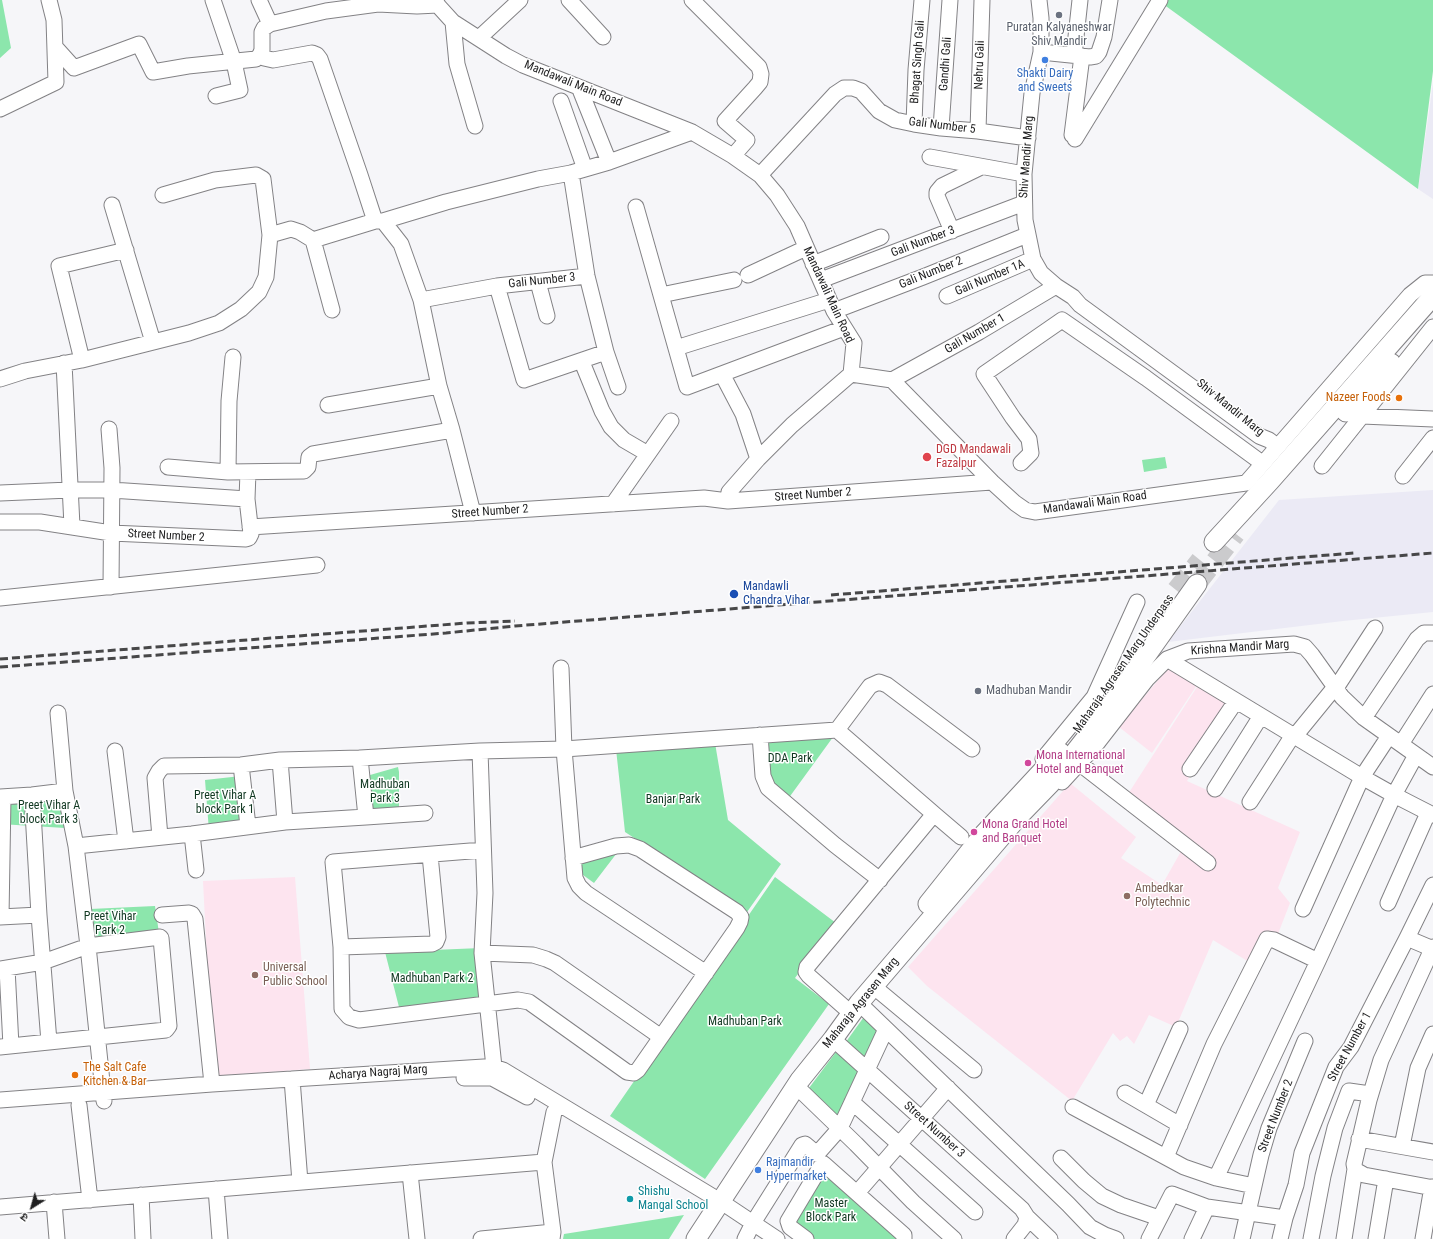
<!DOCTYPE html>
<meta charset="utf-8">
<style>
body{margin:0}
#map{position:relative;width:1433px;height:1239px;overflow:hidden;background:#f6f6f9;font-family:"Roboto Condensed","Noto Sans Devanagari",sans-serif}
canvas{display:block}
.north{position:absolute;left:12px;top:1187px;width:40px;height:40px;-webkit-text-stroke:3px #fff;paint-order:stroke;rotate:217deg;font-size:11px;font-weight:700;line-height:16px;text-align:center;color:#1e1e1f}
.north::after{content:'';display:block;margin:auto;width:14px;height:18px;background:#1e1e1f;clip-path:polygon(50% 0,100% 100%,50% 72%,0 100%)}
</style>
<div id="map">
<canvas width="1433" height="1239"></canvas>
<div class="north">उ</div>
</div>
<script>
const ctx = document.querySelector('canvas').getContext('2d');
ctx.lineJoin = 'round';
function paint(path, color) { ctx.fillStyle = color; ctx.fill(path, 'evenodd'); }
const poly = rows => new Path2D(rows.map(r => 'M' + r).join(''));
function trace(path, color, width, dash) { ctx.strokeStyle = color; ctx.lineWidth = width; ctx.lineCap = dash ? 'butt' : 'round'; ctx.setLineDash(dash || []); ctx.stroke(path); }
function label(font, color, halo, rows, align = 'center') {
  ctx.font = font + ' "Roboto Condensed",sans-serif'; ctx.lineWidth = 3; ctx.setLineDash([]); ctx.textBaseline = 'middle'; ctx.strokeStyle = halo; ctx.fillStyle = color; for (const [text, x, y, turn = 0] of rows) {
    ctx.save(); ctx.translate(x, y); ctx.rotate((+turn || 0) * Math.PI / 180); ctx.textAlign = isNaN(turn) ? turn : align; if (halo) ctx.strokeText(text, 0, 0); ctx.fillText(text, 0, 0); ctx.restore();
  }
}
paint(poly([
 [1433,83,1433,199,1418,189],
 [1433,490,1433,612,1343,621,1168,642,1279,500]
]), '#ebeaf5');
paint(poly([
 [1169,667,1197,685,1152,753,1119,727],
 [1204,676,1239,700,1187,781,1300,832,1278,888,1290,903,1276,939,1249,962,1213,940,1176,1027,1149,1015,1134,1044,1127,1036,1120,1041,1113,1033,1072,1101,927,986,908,967,1070,783,1136,837,1121,858,1162,885,1188,839,1128,794],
 [295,877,310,1069,213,1076,203,881]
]), '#fde4ef');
paint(poly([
 [0,0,2,0,11,48,0,58],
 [1166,0,1433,0,1433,71,1418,189,1163,4],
 [1165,457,1167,468,1144,472,1142,460],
 [836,733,788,799,772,787,765,739],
 [715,743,728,820,781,864,747,912,625,832,616,749],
 [398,767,399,772,399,809,371,811,370,775],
 [241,776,246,827,209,831,205,780],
 [63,797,65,828,0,824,0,806],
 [623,845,594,883,572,867],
 [775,877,836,923,795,978,829,1004,705,1179,610,1116],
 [155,906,159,933,97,941,90,909],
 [481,948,481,1003,400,1011,385,952],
 [866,1014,883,1030,865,1064,843,1046],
 [839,1048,864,1071,838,1124,806,1092],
 [825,1166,900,1239,811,1239,791,1224],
 [684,1215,669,1239,563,1239,564,1234]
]), '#8ce6ac');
trace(poly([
 [1197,584,1236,534],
 [1176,590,1200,560]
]), '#cbcbcd', 19, [19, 10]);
const minor = poly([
 [213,0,234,62,240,90,216,96],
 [259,0,270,24],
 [433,0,453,22,506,56,523,65,692,132,733,156,760,175,777,195,797,226,834,311,854,343,851,374,892,380,992,482,1015,503,1025,510,1035,512,1246,483,1410,295,1425,283,1433,283],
 [569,0,603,37],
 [692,0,759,67,761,74,760,82,755,88,725,121,747,140,733,156],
 [1039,0,1041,18,1041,52,1032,93,1024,174,1025,220,1033,259,1041,273,1056,286,1073,297,1080,305,1259,436,1269,440,1277,446],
 [453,22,457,64,475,126],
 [479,38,520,0],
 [56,48,74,68,139,44,153,72,188,66,256,59,260,55,262,50,262,32,264,28,270,24,326,11,378,4,417,6,438,5],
 [1041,52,1090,57,1096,56,1099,52,1104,37,1110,0],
 [260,55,264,58,273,60,312,53,317,55,320,59,360,175,375,221],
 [1074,55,1080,0],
 [579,87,609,162],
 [561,101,585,169],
 [0,109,56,82,54,20,49,0],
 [914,124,916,70,922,0],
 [941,128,950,0],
 [978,131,982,0],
 [1072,135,1082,56],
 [1075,139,1160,0],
 [930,157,1024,174],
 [571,173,587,276,606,352],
 [760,175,835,94,844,88,853,88,861,91,879,111,895,120,914,124,941,128,978,131,1028,138],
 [163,195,215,180,256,175,263,179,270,235],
 [112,205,153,342],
 [636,207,687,387,844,328],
 [383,221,446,202,538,179,571,173,609,162,692,132],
 [952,231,937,196,937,192,942,186,981,167],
 [313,240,332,310],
 [813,264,881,237],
 [748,275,806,248],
 [821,280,1024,203],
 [538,282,547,316],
 [497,286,587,276],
 [661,295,734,280],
 [947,296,1033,259],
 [421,300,497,286,524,380,606,352,618,387],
 [834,311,923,277,1027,235],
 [676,348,829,300],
 [82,360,59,266,126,250],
 [582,362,602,411,611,427,624,440,648,454,671,421],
 [64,363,72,526],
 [722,374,743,414,758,459],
 [0,379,25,371,82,360,189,333,219,323,241,309,259,292,266,277,270,235,291,229,300,232,313,240,375,221,383,221,401,244,421,300,439,386,452,430,473,513],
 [892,380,979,332,1056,286],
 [328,405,439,386],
 [1362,416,1433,419],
 [109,429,112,468,111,587],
 [1021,463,1031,453,1029,439,1013,418,984,374,1062,320,1146,378,1262,463],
 [1322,466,1433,327],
 [168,467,228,472,304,471,308,467,309,457,313,454,452,430],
 [228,472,229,401,233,357],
 [1403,476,1433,438],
 [0,493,70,490,111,490,247,499],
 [728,501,729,492,758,459,792,425,851,374],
 [613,504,648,454],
 [0,522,40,522,111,533,246,539,249,538,251,534,247,499,248,472],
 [250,527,704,498,728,501,992,482],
 [0,598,317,565],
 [1167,659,1362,777,1389,736],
 [561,668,564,749,575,878,579,886,586,893,706,973],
 [1336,688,1375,628],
 [58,713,65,791,76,846,88,946,104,1101],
 [1364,718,1417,639,1424,633,1433,633],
 [760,735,763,776,768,788,835,845,880,880],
 [1295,736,1335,687],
 [1401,744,1433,694],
 [115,751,126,841],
 [480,751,564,749,837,730],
 [1043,759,1094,697,1137,602],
 [1079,763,1208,863],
 [241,765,248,826],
 [1190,769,1236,701],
 [1062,782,1095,746,1147,679,1167,659,1188,651,1294,644,1305,647,1312,655,1342,697,1364,718,1433,767],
 [1215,789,1261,716],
 [32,795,39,915,49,1042],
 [0,797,32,795,65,791],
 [1250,802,1293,735],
 [934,814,961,837],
 [366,817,425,813],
 [285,822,366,817,360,758],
 [192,834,196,870],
 [160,837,155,778,159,771,164,766,241,765,280,760,360,758,480,751,485,893,482,953,494,1067,492,1076],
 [76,846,192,834,285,822,280,760],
 [483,850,333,862,341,947,342,1009,349,1017,359,1020,518,1000,529,1002,627,1072,634,1073,638,1070,737,928,740,922,741,917,737,912,640,849,629,845,616,846,573,858],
 [1388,903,1428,813],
 [1303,909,1362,777,1394,795,1433,815],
 [162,915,189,913,192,914,195,919,212,1084],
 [0,917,39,915],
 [1,917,3,797],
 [1407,938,1433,949],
 [341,947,432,944,436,942,438,937,430,855],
 [1433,947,1381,1060,1369,1100,1354,1164,1355,1169,1357,1171,1364,1175,1433,1188],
 [482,953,533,955,546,959,555,963,661,1037],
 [7,968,11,1046],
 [0,969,43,962,88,946,160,937,161,938,169,1026,166,1030,0,1047],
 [873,986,974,1070],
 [859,1003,1068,1204,1090,1227,1105,1235,1116,1239],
 [844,1007,809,976,806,972,807,967,934,814,837,730,870,686,879,682,887,685,972,749],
 [833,1039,1022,1209,1027,1217,1025,1225,1014,1239],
 [464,1078,492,1078,527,1097],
 [292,1079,300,1182],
 [796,1086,856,1144,913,1202,954,1239],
 [1125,1093,1180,1125],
 [0,1100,212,1084,484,1067,494,1067,503,1070,720,1201,777,1239],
 [852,1102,975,1212],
 [79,1105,90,1200],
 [1146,1105,1180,1029],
 [1073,1107,1184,1167,1216,1178,1254,1186],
 [1359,1139,1433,1152],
 [1402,1146,1418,1068,1433,1034],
 [1166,1157,1214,1044,1267,939,1274,940,1318,961],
 [1061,1158,1084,1181,1102,1196,1121,1205,1159,1218],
 [544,1162,553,1232],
 [410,1173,417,1239],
 [1216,1178,1318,961,1394,795,1416,755],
 [216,1189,220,1239],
 [857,1193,948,1088],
 [141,1195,143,1239],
 [54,1202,57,1239],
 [0,1207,544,1162,554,1112],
 [1027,1217,1050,1239],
 [481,1239,553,1232,552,1239],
 [745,1239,753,1223,802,1145,805,1144,817,1154,840,1128,886,1029],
 [806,1239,790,1227,788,1221,821,1166,824,1164,904,1235,904,1239],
 [1149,1239,1172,1194,1207,1207,1285,1218],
 [1192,1239,1207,1207],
 [1242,1239,1261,1155,1269,1128,1305,1041],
 [1280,1239,1285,1218,1296,1185,1302,1153,1336,1067,1351,1047,1407,938,1433,885],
 [1311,1239,1323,1176,1335,1128,1349,1091,1370,1094],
 [1344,1239,1355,1169],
 [1376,1239,1386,1179],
 [1423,1239,1432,1187]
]);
const major = poly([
 [1346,412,1391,363],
 [1214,542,1270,481,1433,296],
 [928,904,983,835,1060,752],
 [696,1239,800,1080,833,1039,859,1003,1018,817,1050,784,1104,715,1197,584]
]);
trace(minor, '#838285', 17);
trace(major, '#838285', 21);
trace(minor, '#fff', 15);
trace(major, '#fff', 19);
trace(poly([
 [831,595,1354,553],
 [0,659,467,623,515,621],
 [0,667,446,633,515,626,1433,553]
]), '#474748', 3, [8, 4]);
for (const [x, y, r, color] of [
 [1059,15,4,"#6b7280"],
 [1045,60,4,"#3f7fe0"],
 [1399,398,4,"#e8710a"],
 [927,457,5,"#e0444e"],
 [734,594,5,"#1a4fb4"],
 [978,691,4,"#6b7280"],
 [1028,763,4,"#d1479c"],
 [974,832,4,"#d1479c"],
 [1127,896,4,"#8d6e63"],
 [255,975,4,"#8d6e63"],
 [75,1075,4,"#e8710a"],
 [758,1170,4,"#3f7fe0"],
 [630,1199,4,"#0f9aa8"]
]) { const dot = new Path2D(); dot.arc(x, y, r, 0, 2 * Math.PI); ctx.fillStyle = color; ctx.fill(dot); trace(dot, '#fff', 1.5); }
label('12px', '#5b616d', '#fff', [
 ["Puratan Kalyaneshwar",1059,28],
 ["Shiv Mandir",1059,42],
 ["Madhuban Mandir",986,691,"left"]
]);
label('12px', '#1e1e1f', '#fff', [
 ["Bhagat Singh Gali",918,62,-86],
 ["Gandhi Gali",946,64,-86],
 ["Nehru Gali",980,65,-88],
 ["Mandawali Main Road",573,84,22],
 ["Gali Number 5",942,126,7],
 ["Shiv Mandir Marg",1027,157,-86],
 ["Gali Number 3",923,242,-21],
 ["Gali Number 2",931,273,-22],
 ["Gali Number 1A",990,278,-23],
 ["Gali Number 3",542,281,-6],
 ["Mandawali Main Road",828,295,65],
 ["Gali Number 1",975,334,-30],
 ["Shiv Mandir Marg",1230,408,39],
 ["Street Number 2",813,495,-4],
 ["Mandawali Main Road",1095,503,-8],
 ["Street Number 2",490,512,-4],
 ["Street Number 2",166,536,3],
 ["Krishna Mandir Marg",1240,648,-4],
 ["Maharaja Agrasen Marg Underpass",1124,664,-55],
 ["Maharaja Agrasen Marg",861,1003,-51],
 ["Street Number 1",1350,1047,-61],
 ["Acharya Nagraj Marg",378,1073,-4],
 ["Street Number 2",1276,1116,-69],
 ["Street Number 3",934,1130,42]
]);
label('12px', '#366cbe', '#fff', [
 ["Shakti Dairy",1045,74],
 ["and Sweets",1045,88],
 ["Rajmandir",766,1163,"left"],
 ["Hypermarket",766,1177,"left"]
]);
label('12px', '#c56008', '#fff', [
 ["Nazeer Foods",1391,398],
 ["The Salt Cafe",83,1068,"left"],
 ["Kitchen & Bar",83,1082,"left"]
], 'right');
label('12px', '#be3a42', '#fff', [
 ["DGD Mandawali",936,450],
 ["Fazalpur",936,464]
], 'left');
label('12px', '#164399', '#fff', [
 ["Mandawli",743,587],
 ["Chandra Vihar",743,601]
], 'left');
label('12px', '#b23c85', '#fff', [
 ["Mona International",1036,756],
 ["Hotel and Banquet",1036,770],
 ["Mona Grand Hotel",982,825],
 ["and Banquet",982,839]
], 'left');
label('12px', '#103821', '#fff', [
 ["DDA Park",790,759],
 ["Madhuban",385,785],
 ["Park 3",385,799],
 ["Preet Vihar A",225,796],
 ["block Park 1",225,810],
 ["Banjar Park",673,800],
 ["Preet Vihar A",49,806],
 ["block Park 3",49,820],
 ["Preet Vihar",110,917],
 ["Park 2",110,931],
 ["Madhuban Park 2",432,979],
 ["Madhuban Park",745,1022],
 ["Master",831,1204],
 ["Block Park",831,1218]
]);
label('12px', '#785e54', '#fff', [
 ["Ambedkar",1135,889],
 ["Polytechnic",1135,903],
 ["Universal",263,968],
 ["Public School",263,982]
], 'left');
label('12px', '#0d838f', '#fff', [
 ["Shishu",638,1192],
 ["Mangal School",638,1206]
], 'left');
</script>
